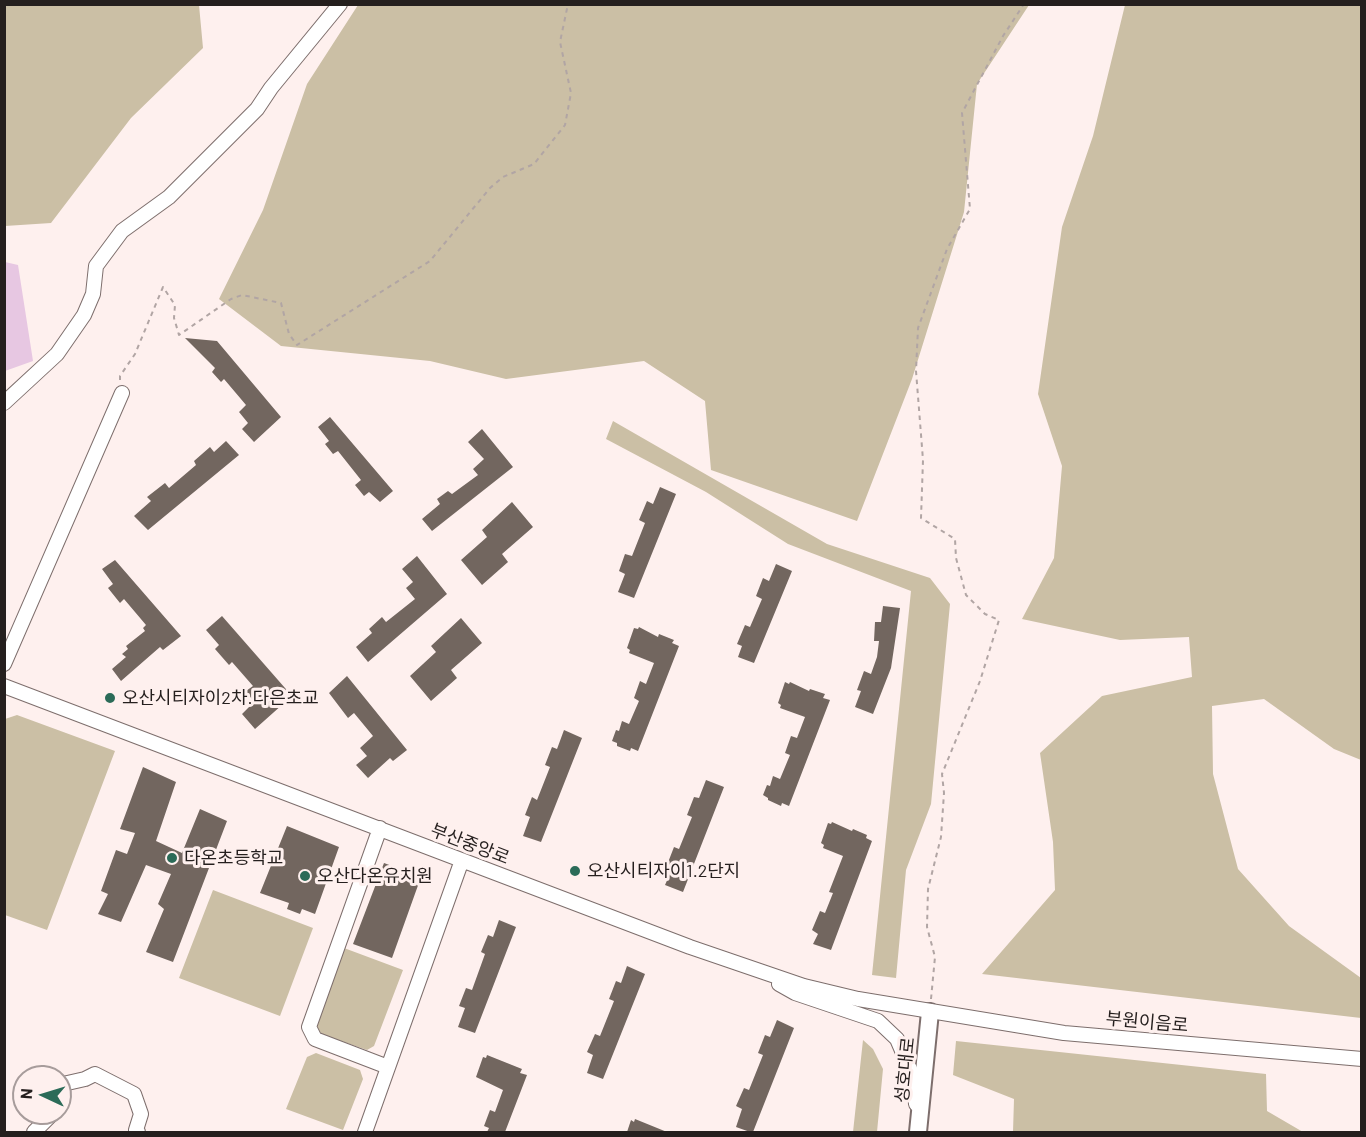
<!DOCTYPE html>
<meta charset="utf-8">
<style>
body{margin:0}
#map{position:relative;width:1366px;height:1137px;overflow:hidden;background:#fef0ee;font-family:Barlow,sans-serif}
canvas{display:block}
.frame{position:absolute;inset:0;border:6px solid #251f1e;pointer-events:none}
.north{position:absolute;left:12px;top:1065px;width:60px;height:60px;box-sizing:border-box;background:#fef0ee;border:2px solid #a79c9b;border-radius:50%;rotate:274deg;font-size:16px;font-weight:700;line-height:24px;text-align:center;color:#251f1e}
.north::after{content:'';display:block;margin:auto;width:21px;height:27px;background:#2b6b58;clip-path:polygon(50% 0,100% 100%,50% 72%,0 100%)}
</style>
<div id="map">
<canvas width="1366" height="1137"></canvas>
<div class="frame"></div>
<div class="north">N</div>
</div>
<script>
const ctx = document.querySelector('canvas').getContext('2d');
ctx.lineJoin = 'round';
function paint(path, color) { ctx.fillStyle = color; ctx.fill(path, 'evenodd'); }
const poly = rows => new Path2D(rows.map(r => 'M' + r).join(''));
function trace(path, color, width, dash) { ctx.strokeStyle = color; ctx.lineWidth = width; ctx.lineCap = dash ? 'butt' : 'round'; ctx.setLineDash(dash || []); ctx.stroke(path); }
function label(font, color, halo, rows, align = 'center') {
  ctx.font = font + ' Barlow,"Noto Sans KR",sans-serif'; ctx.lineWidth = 6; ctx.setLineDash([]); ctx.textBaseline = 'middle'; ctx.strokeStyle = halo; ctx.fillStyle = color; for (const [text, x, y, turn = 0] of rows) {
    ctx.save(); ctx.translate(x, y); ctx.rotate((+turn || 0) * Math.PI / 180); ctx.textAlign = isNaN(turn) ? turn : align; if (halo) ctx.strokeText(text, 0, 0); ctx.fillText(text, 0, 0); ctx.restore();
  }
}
paint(poly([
 [5,4,199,5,203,48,131,118,51,223,5,226],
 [358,5,1029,5,977,84,964,212,912,379,857,521,711,470,705,401,644,361,506,379,430,361,281,346,219,299,263,210,307,84],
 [1125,5,1361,5,1361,760,1334,749,1264,699,1212,706,1213,774,1238,869,1289,926,1361,978,1361,1018,982,974,1055,890,1053,842,1040,753,1102,696,1192,677,1189,637,1120,640,1022,619,1054,558,1062,466,1038,394,1062,227,1093,136],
 [613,421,827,544,930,578,950,604,931,804,906,870,896,978,872,975,911,591,788,544,706,492,606,439],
 [17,715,115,751,47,930,5,915,5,719],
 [213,890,313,928,280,1016,179,978],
 [344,948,403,970,374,1046,367,1050,321,1034,317,1027],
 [863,1040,873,1049,883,1069,877,1132,853,1132],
 [956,1041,1266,1074,1267,1111,1303,1132,1013,1132,1014,1099,953,1075],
 [316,1053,360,1070,363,1079,343,1130,286,1109,307,1057]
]), '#cbbfa5');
paint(poly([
 [5,262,18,265,33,361,5,371]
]), '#e7c7e2');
paint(poly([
 [185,338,217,341,281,417,254,442,242,429,248,423,239,412,246,405,224,379,221,382,212,372,215,368],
 [330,417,393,491,380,502,369,492,364,496,355,485,361,480,338,451,333,454,325,444,329,441,318,427],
 [482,429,513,467,432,531,422,519,440,504,437,499,448,491,452,494,478,475,473,469,484,459,468,442],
 [226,441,239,455,148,530,134,516,151,501,147,497,165,483,169,488,196,465,194,461,210,447,214,452],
 [660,487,676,494,634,598,618,592,625,574,619,571,625,554,632,556,645,523,639,520,647,501,653,504],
 [512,502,533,527,502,554,508,562,482,585,461,560,487,537,482,530],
 [417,556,447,594,368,662,356,647,372,633,369,629,382,617,386,622,415,599,406,588,413,582,402,569],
 [115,560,181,636,163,650,160,647,121,681,112,669,126,657,122,654,128,649,126,646,145,631,143,628,146,625,124,599,120,603,108,588,113,584,102,569],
 [776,564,792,571,754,663,738,657,742,646,737,644,745,625,750,627,762,599,756,596,763,578,769,581],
 [883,606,900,608,891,668,873,714,855,707,861,691,857,690,864,671,871,674,877,657,879,641,874,641,875,622,881,622],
 [222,616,292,696,255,729,242,714,254,702,246,691,253,686,232,662,229,665,215,649,219,645,206,630],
 [461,618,482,643,451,670,457,678,431,701,410,676,436,652,431,646],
 [639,627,658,637,659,634,674,640,672,643,679,646,638,751,631,748,630,751,617,746,617,743,612,741,616,730,619,731,622,721,629,724,639,701,634,698,640,681,646,684,654,663,629,653,630,650,627,648,634,628,638,629],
 [347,676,407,750,393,761,390,758,368,778,356,765,367,756,360,748,373,736,354,713,348,718,329,693],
 [785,682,789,684,790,682,809,691,810,689,825,694,823,698,830,700,789,806,782,803,781,806,768,800,768,798,763,795,767,785,770,786,773,776,780,779,790,755,785,753,791,736,797,738,805,717,780,708,781,705,778,703],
 [564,730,582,738,541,842,523,836,530,817,525,815,532,797,537,800,550,767,545,765,552,747,557,749],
 [143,767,176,782,156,841,182,853,200,809,227,821,173,962,146,952,164,909,158,904,171,874,146,865,121,922,98,914,108,894,101,891,116,850,127,854,135,833,120,829],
 [706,780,724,787,683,892,665,885,673,867,667,865,674,847,679,849,692,817,687,815,694,797,699,798],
 [832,822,852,831,853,829,867,835,866,838,872,841,831,950,813,944,818,934,812,930,820,911,825,913,833,893,829,892,843,856,823,848,824,845,821,843,828,823,831,824],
 [287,826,339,847,315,914,302,909,300,914,287,909,289,903,260,893],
 [384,863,421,877,392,958,353,944],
 [499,920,516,927,475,1033,458,1027,465,1008,459,1006,466,988,472,990,485,954,481,952,488,935,493,937],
 [627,966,645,974,603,1079,587,1073,593,1055,587,1052,595,1034,600,1036,614,1001,609,999,616,981,621,983],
 [777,1020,794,1028,753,1132,750,1132,736,1127,742,1109,736,1106,744,1088,749,1090,763,1055,758,1053,765,1035,770,1037],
 [487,1055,522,1069,520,1073,527,1075,505,1132,487,1132,489,1128,484,1126,490,1110,495,1112,503,1090,476,1077,483,1057,486,1058],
 [635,1119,667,1132,627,1132,631,1120,634,1122]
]), '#72665f');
const minor = poly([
 [4,403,57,354,84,315,93,294,96,266,122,231,169,197,257,109,271,88,340,4],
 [4,664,122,393],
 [4,686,690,947,804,986,858,999,1064,1033,1362,1059],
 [380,828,309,1027,315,1039,388,1067],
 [779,984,795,993,878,1021,897,1039,913,1076,916,1104],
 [60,1093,63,1084,85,1079,95,1074,134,1094,141,1114,136,1130,138,1132],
 [34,1132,53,1113],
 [365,1132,462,860]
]);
const major = poly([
 [918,1132,930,1012]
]);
trace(minor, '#7d6e6c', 16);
trace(major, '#7d6e6c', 20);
trace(poly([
 [120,380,120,376,135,354,163,287,175,305,174,318,179,335,231,299,242,295,281,303,289,334,297,345,430,261,490,188,503,177,534,164,565,125,571,93,560,42,568,4],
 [931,999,935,957,927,927,928,889,941,837,944,793,942,774,980,681,999,620,985,614,966,595,956,558,955,539,921,518,923,460,916,371,918,328,947,249,970,209,962,113,1003,36,1024,4]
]), '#b1a5a4', 2, [4.5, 4.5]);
trace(minor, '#fff', 14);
trace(major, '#fff', 16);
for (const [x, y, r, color] of [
 [110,698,6,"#2b6b58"],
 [172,858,6,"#2b6b58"],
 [575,871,6,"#2b6b58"],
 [305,876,6,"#2b6b58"]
]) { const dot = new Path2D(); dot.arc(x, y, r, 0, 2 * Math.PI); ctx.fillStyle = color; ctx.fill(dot); trace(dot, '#fef0ee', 2); }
label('18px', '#251f1e', '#fef0ee', [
 ["오산시티자이2차.다은초교",122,698],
 ["다온초등학교",184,858],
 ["오산시티자이1.2단지",587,871],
 ["오산다온유치원",317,876]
], 'left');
label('18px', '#251f1e', '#fef0ee', [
 ["부산중앙로",470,844,21],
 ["부원이음로",1147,1022,5],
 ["성호대로",905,1070,-84]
]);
</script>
